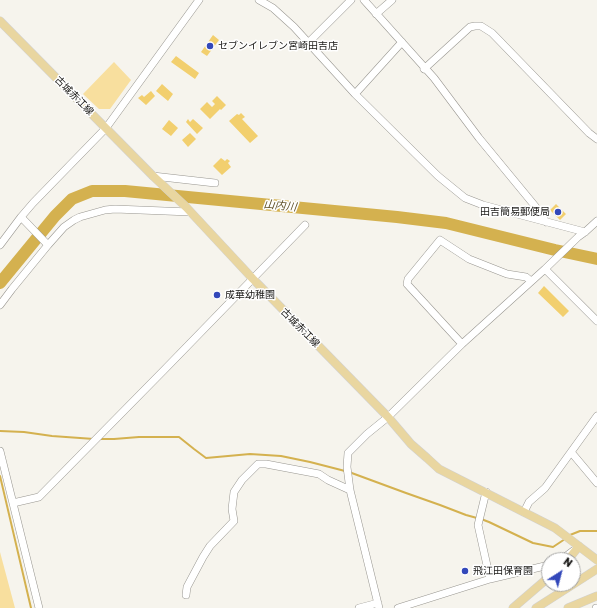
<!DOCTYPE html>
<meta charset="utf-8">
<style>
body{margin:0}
#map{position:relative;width:597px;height:608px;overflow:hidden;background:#f6f4ed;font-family:Rubik,sans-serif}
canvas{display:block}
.north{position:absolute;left:541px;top:552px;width:40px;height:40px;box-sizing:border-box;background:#fff;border:1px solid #a3a3a2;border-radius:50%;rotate:36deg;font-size:11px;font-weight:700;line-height:16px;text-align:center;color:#1a1917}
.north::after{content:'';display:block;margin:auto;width:14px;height:18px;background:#3348ba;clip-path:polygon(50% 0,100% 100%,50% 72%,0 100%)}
</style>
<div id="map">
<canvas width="597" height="608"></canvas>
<div class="north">N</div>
</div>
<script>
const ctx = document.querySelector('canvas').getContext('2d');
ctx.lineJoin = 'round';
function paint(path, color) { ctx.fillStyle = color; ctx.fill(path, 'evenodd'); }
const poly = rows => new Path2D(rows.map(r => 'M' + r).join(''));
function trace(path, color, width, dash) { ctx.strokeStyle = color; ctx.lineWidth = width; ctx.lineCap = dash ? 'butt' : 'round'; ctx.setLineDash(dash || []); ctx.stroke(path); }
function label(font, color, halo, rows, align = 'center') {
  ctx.font = font + ' Rubik,"Noto Sans JP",sans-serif'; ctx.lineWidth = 3; ctx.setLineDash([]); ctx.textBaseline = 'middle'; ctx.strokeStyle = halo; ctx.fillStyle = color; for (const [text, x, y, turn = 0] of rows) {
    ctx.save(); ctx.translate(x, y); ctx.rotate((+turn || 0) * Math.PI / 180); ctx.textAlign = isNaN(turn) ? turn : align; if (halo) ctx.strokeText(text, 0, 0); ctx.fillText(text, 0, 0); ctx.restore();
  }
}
paint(poly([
 [114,62,131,80,110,109,99,109,83,94],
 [0,552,15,608,0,608]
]), '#f8df9e');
trace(poly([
 [0,431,24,432,52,436,94,439],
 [99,439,114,439,139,437,179,437,194,449,206,458,250,454,281,456,310,462,345,471],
 [349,472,406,493,440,505,466,515,477,518],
 [0,476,31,608],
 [481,519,489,522,533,543,553,547,565,539],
 [570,535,580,531,597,531]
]), '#d4b14f', 2);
trace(poly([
 [0,283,55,216,72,199,92,191,125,191,397,217,446,223,555,250,597,259]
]), '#d4b14f', 12);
paint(poly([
 [213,35,219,40,207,56,201,52],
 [176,56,199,73,195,79,171,62],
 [162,84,173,94,168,101,156,91],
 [151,91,155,96,146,105,138,98,142,95,144,97],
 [217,96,226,105,221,110,220,109,210,119,200,109,207,102,212,107,215,104,212,101],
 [241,113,245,117,242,119,258,136,250,143,229,121,237,114,239,115],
 [188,119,190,122,193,119,203,128,197,134,186,122],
 [169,120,178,128,171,136,162,129],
 [190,133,196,139,188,147,182,140],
 [221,158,225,161,227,159,230,161,228,163,231,167,222,175,213,166],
 [556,204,566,214,560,220,550,210],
 [544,286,569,311,563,317,538,293]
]), '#f2cf6e');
const minor = poly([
 [259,0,273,8,294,27,355,94,438,176,465,198,483,205,585,232],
 [364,0,434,78,479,138,535,206,546,222],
 [376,14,392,0],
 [308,43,351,0],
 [424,69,470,27,475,26,481,26,492,33,589,133,597,139],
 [355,94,402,42],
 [153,176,215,183],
 [21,217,48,245],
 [0,245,21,217,33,203,106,128,199,0],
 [545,269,597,321],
 [0,305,12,289,48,245,64,227,74,220,80,217,105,210,115,209,190,212],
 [462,344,407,284,408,279,440,240,469,259,507,274,526,277,531,281],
 [0,451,39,608],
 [571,452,597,483],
 [486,492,478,525,490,579],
 [13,503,39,497,166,368,305,225],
 [524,512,529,502,545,488,597,416],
 [561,560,573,551],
 [186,595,187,587,203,557,210,546,234,521,232,509,234,492,242,480,258,464,266,464,319,474,328,480,350,490],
 [359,608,378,603],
 [379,608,350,490,347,467,348,453,367,434,388,417,462,344,545,269,578,237,585,232,597,221],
 [398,608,490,579,549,565],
 [596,608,597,608]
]);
const major = poly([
 [0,21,153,176,186,207,253,279,388,417,411,444,427,458,439,469,555,528,597,560],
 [568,560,579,546],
 [513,608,549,577],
 [536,608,597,569],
 [568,608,597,596]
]);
trace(minor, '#989690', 8);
trace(major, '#d1d1d1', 9);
trace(minor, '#fff', 7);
trace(major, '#e9d6a0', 8);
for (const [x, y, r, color] of [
 [210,46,4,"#3348ba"],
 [558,212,4,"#3348ba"],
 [217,295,4,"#3348ba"],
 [465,571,4,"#3348ba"]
]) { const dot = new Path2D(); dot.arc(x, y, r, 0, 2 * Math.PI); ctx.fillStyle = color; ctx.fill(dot); trace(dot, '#fff', 1.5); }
label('10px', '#1a1917', '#fff', [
 ["セブンイレブン宮崎田吉店",218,46],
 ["田吉簡易郵便局",550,212,"right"],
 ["成華幼稚園",225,295],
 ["飛江田保育園",473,571]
], 'left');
label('10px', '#1a1917', '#fff', [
 ["古城赤江線",74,96,45],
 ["古城赤江線",300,328,45]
]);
label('italic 11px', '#605128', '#fff', [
 ["山内川",280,206,6]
]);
</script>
